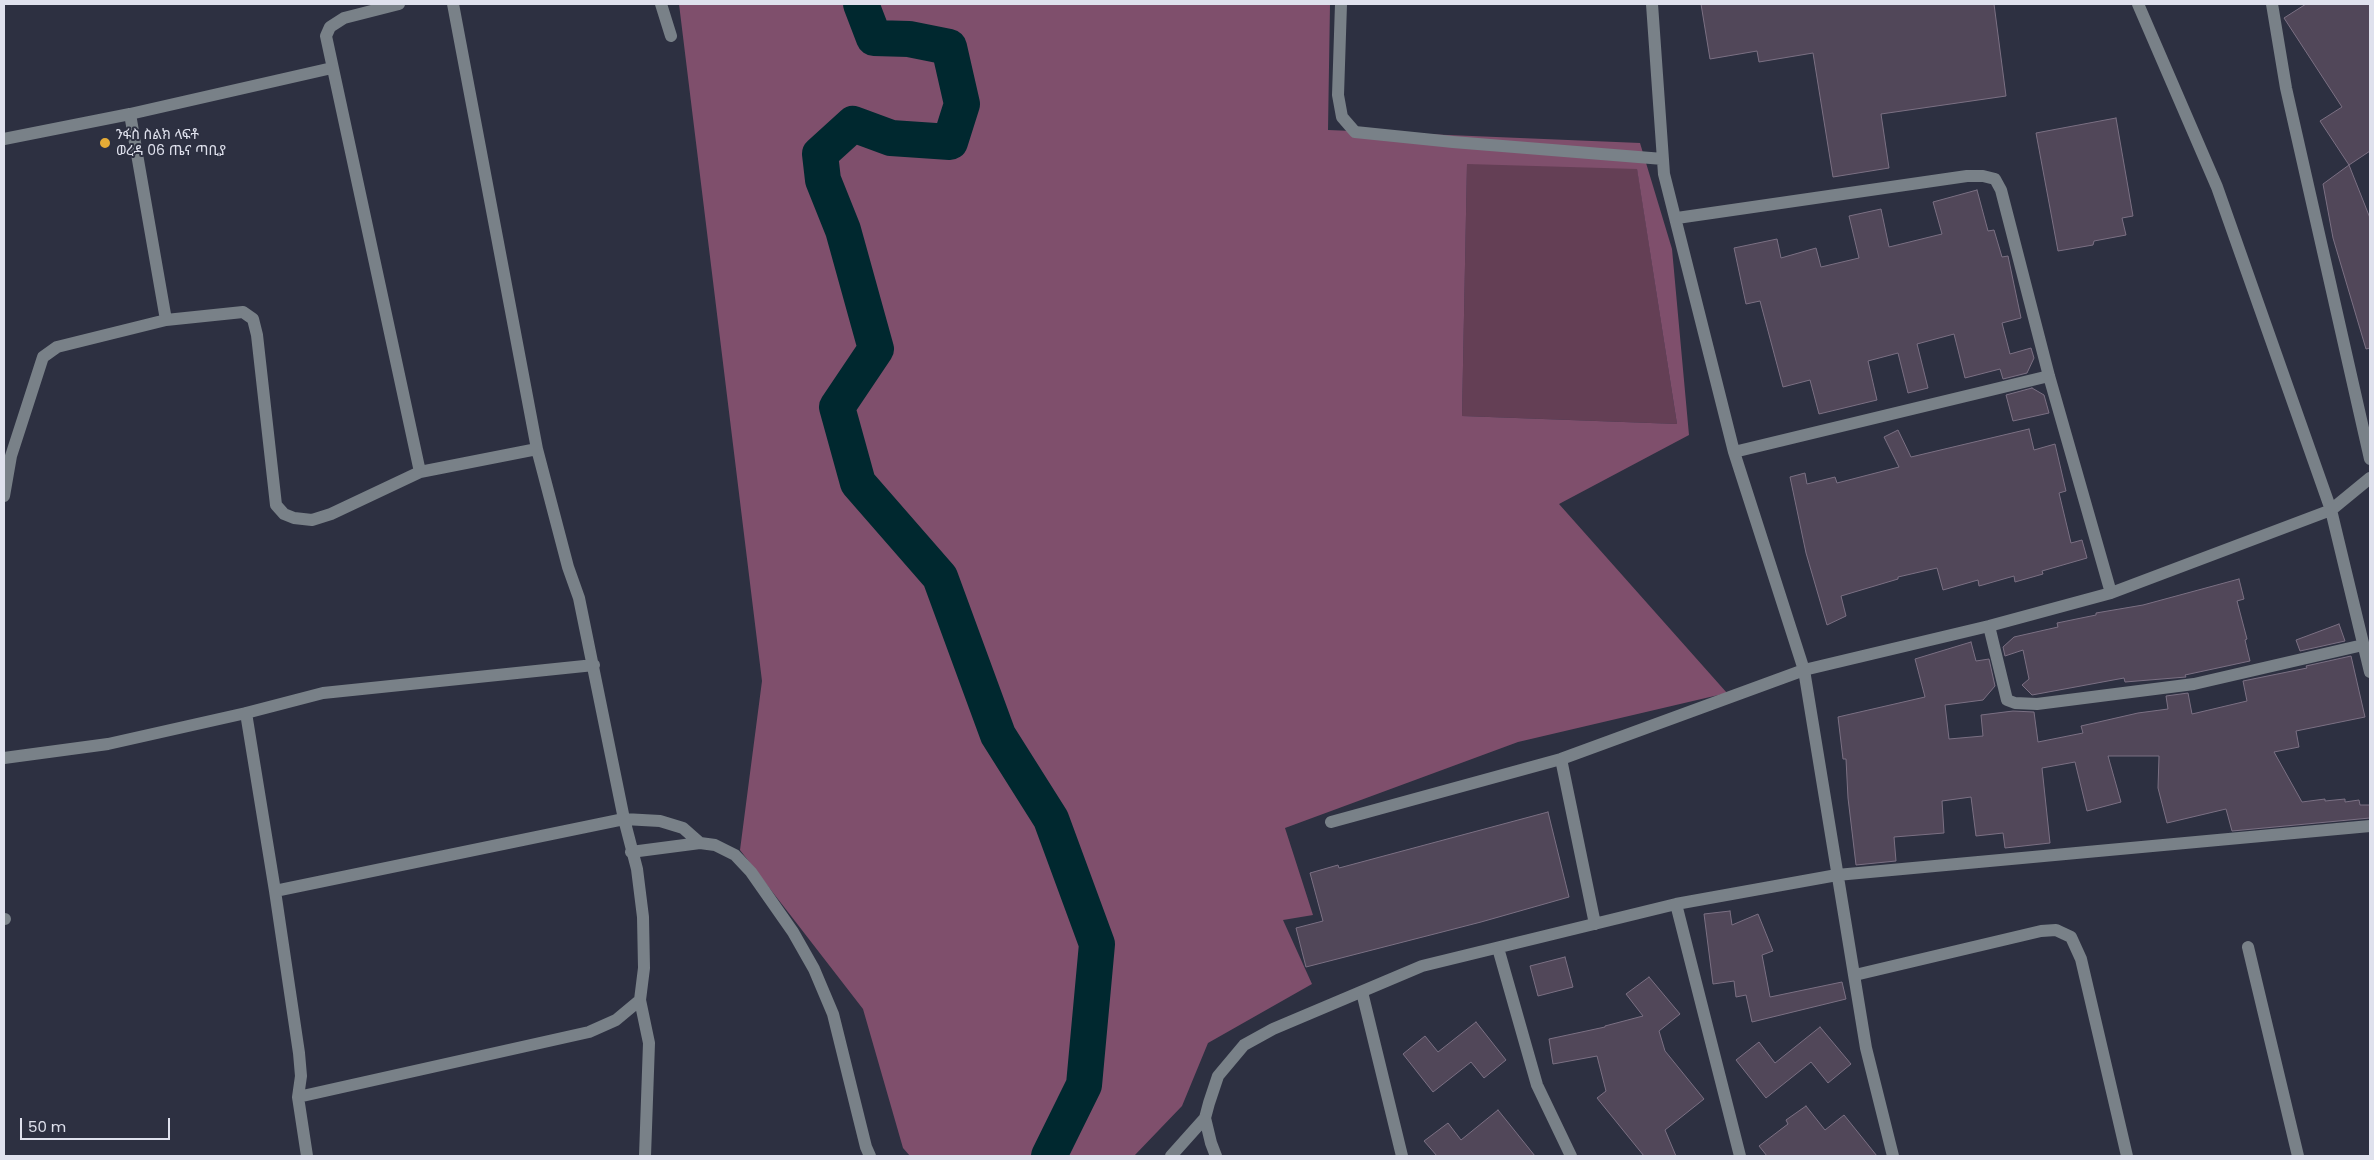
<!DOCTYPE html>
<meta charset="utf-8">
<style>
body{margin:0}
#map{position:relative;width:2374px;height:1160px;overflow:hidden;background:#2d3041;font-family:Poppins,sans-serif}
canvas{display:block}
.frame{position:absolute;inset:0;border:5px solid #dfe1ed;pointer-events:none}
.scale{position:absolute;left:20px;top:1118px;width:150px;height:22px;box-sizing:border-box;border:2px solid #dfe1ed;border-top:0;padding-left:6px;font-size:15px;line-height:18px;white-space:nowrap;color:#dfe1ed;-webkit-text-stroke:4px #2d3041;paint-order:stroke}
</style>
<div id="map">
<canvas width="2374" height="1160"></canvas>
<div class="frame"></div>
<div class="scale">50 m</div>
</div>
<script>
const ctx = document.querySelector('canvas').getContext('2d');
ctx.lineJoin = 'round';
function paint(path, color) { ctx.fillStyle = color; ctx.fill(path, 'evenodd'); }
const poly = rows => new Path2D(rows.map(r => 'M' + r).join(''));
function trace(path, color, width, dash) { ctx.strokeStyle = color; ctx.lineWidth = width; ctx.lineCap = dash ? 'butt' : 'round'; ctx.setLineDash(dash || []); ctx.stroke(path); }
function label(font, color, halo, rows, align = 'center') {
  ctx.font = font + ' Poppins,"Noto Sans Ethiopic",sans-serif'; ctx.lineWidth = 4; ctx.setLineDash([]); ctx.textBaseline = 'middle'; ctx.strokeStyle = halo; ctx.fillStyle = color; for (const [text, x, y, turn = 0] of rows) {
    ctx.save(); ctx.translate(x, y); ctx.rotate((+turn || 0) * Math.PI / 180); ctx.textAlign = isNaN(turn) ? turn : align; if (halo) ctx.strokeText(text, 0, 0); ctx.fillText(text, 0, 0); ctx.restore();
  }
}
paint(poly([
 [1467,163,1637,168,1677,424,1462,416]
]), '#643f55');
paint(poly([
 [679,4,1330,4,1328,130,1640,143,1672,249,1689,435,1559,504,1727,693,1518,742,1285,828,1313,915,1283,920,1312,984,1208,1043,1182,1106,1134,1156,910,1156,903,1148,863,1009,740,850,762,681],
 [1467,164,1637,169,1677,424,1462,416]
]), '#7f4f6c');
trace(poly([
 [861,4,874,38,909,39,949,47,962,104,950,142,891,138,853,124,820,154,823,180,843,230,876,349,837,407,858,483,940,577,998,735,1051,819,1097,944,1084,1085,1049,1156]
]), '#00282f', 36);
const building = poly([
 [1701,4,1994,4,2006,96,1881,114,1889,168,1833,177,1813,53,1759,62,1757,51,1710,59,1701,4],
 [2306,4,2370,4,2370,151,2349,165,2320,121,2342,107,2284,18,2306,4],
 [2116,118,2133,216,2122,218,2126,235,2094,241,2093,245,2058,251,2036,133,2116,118],
 [2349,165,2370,218,2370,348,2366,349,2333,238,2323,184,2349,165],
 [1977,190,1988,231,1994,230,2002,257,2008,256,2021,318,2002,323,2010,354,2031,348,2034,358,2027,373,2003,379,2000,369,1965,378,1954,334,1917,344,1928,388,1908,393,1898,353,1868,361,1877,400,1819,414,1810,380,1783,387,1760,301,1746,304,1734,248,1777,239,1781,258,1816,248,1821,267,1859,258,1849,216,1881,209,1889,247,1942,234,1933,202,1977,190],
 [2032,388,2044,395,2049,413,2013,421,2006,395,2032,388],
 [2029,429,2034,450,2055,444,2066,491,2059,493,2071,543,2082,540,2087,558,2042,571,2043,574,2015,582,2014,576,1979,586,1978,580,1943,590,1937,568,1898,577,1898,579,1841,596,1846,616,1827,625,1806,553,1790,477,1805,473,1807,484,1835,477,1837,483,1899,467,1884,437,1898,430,1911,457,2029,429],
 [2239,579,2244,599,2237,601,2247,639,2245,640,2250,661,2185,675,2186,677,2125,682,2124,678,2032,695,2022,685,2029,679,2023,650,2005,656,2003,647,2014,637,2058,627,2057,623,2096,615,2096,613,2143,605,2239,579],
 [2339,624,2345,641,2300,651,2296,640,2339,624],
 [1971,642,1976,661,1989,659,1995,686,1983,700,1945,705,1949,739,1983,736,1981,715,2013,711,2034,712,2038,742,2083,733,2081,726,2138,713,2168,709,2166,696,2188,693,2192,714,2247,701,2243,681,2307,668,2306,666,2351,656,2365,717,2296,731,2299,747,2274,752,2302,802,2325,799,2325,801,2345,799,2345,802,2359,800,2360,805,2370,805,2370,818,2232,831,2226,809,2167,823,2158,788,2159,756,2108,756,2121,802,2087,811,2075,762,2042,768,2050,843,2005,848,2003,833,1976,836,1971,797,1942,801,1944,833,1894,837,1896,861,1856,865,1848,798,1846,759,1843,759,1838,717,1925,697,1915,659,1971,642],
 [1548,812,1569,897,1481,922,1306,967,1296,928,1323,921,1310,873,1338,865,1339,868,1548,812],
 [1730,911,1732,925,1758,914,1773,951,1762,955,1770,997,1842,982,1846,999,1752,1022,1746,995,1736,997,1734,981,1713,984,1704,914,1730,911],
 [1565,957,1573,987,1538,996,1530,966,1565,957],
 [1649,977,1680,1014,1659,1031,1665,1051,1704,1099,1665,1130,1676,1156,1644,1156,1597,1098,1606,1091,1597,1056,1553,1064,1549,1039,1605,1027,1605,1026,1643,1016,1626,994,1649,977],
 [1476,1022,1506,1060,1484,1078,1471,1062,1433,1092,1403,1054,1425,1036,1438,1052,1476,1022],
 [1820,1027,1851,1064,1828,1083,1811,1062,1766,1098,1736,1060,1759,1042,1775,1063,1820,1027],
 [1806,1106,1825,1130,1844,1115,1877,1156,1767,1156,1759,1146,1788,1124,1786,1120,1806,1106],
 [1498,1110,1535,1156,1437,1156,1424,1141,1448,1123,1461,1140,1498,1110]
]);
paint(building, '#514759');
trace(building, '#7b7083', 1);
trace(poly([
 [399,4,344,18,330,27,326,36,420,472],
 [661,4,671,36],
 [1341,4,1338,95,1342,117,1355,132,1453,142,1663,159],
 [1652,4,1664,174,1734,452,1804,670,1866,1048,1893,1156],
 [2138,4,2217,187,2331,510,2370,672],
 [2272,4,2286,88,2370,459],
 [130,114,166,320],
 [4,139,130,114,332,68],
 [1677,218,1967,176,1983,176,1995,179,2001,190,2049,376,2111,593],
 [537,449,568,567,579,598,624,819,637,869,643,917,644,968,640,1000,649,1043,645,1156],
 [1734,452,2049,376],
 [4,496,11,456,43,357,57,347,166,320,243,312,253,319,257,335,276,505,284,514,294,518,312,520,331,514,420,472,537,449,453,4],
 [1989,626,2007,700,2015,703,2037,704,2194,684,2363,645],
 [246,713,275,891,299,1053,301,1076,298,1097,307,1156],
 [4,758,108,744,246,713,323,693,594,665],
 [1561,759,1595,924],
 [1331,822,1561,759,1804,670,1989,626,2111,593,2331,510,2370,478],
 [631,852,700,843,715,845,735,855,751,872,793,932,814,969,833,1014,866,1147,870,1156],
 [275,891,624,819,660,821,683,828,700,843],
 [1676,904,1740,1156],
 [4,919,5,919],
 [2248,947,2298,1156],
 [1498,948,1537,1085,1571,1156],
 [1855,975,2041,931,2056,930,2071,937,2081,959,2127,1156],
 [1362,992,1402,1156],
 [298,1097,589,1032,616,1020,640,1000],
 [1171,1156,1205,1118],
 [1216,1156,1211,1143,1205,1118,1209,1103,1218,1076,1244,1045,1273,1029,1422,966,1676,904,1837,875,2370,826]
]), '#798188', 12);
for (const [x, y, r, color] of [
 [105,143,6,"#e6ac36"]
]) { const dot = new Path2D(); dot.arc(x, y, r, 0, 2 * Math.PI); ctx.fillStyle = color; ctx.fill(dot); trace(dot, '#2d3041', 2); }
label('14px', '#dfe1ed', '#2d3041', [
 ["ንፋስ ስልክ ላፍቶ",116,135],
 ["ወረዳ 06 ጤና ጣቢያ",116,151]
], 'left');
</script>
